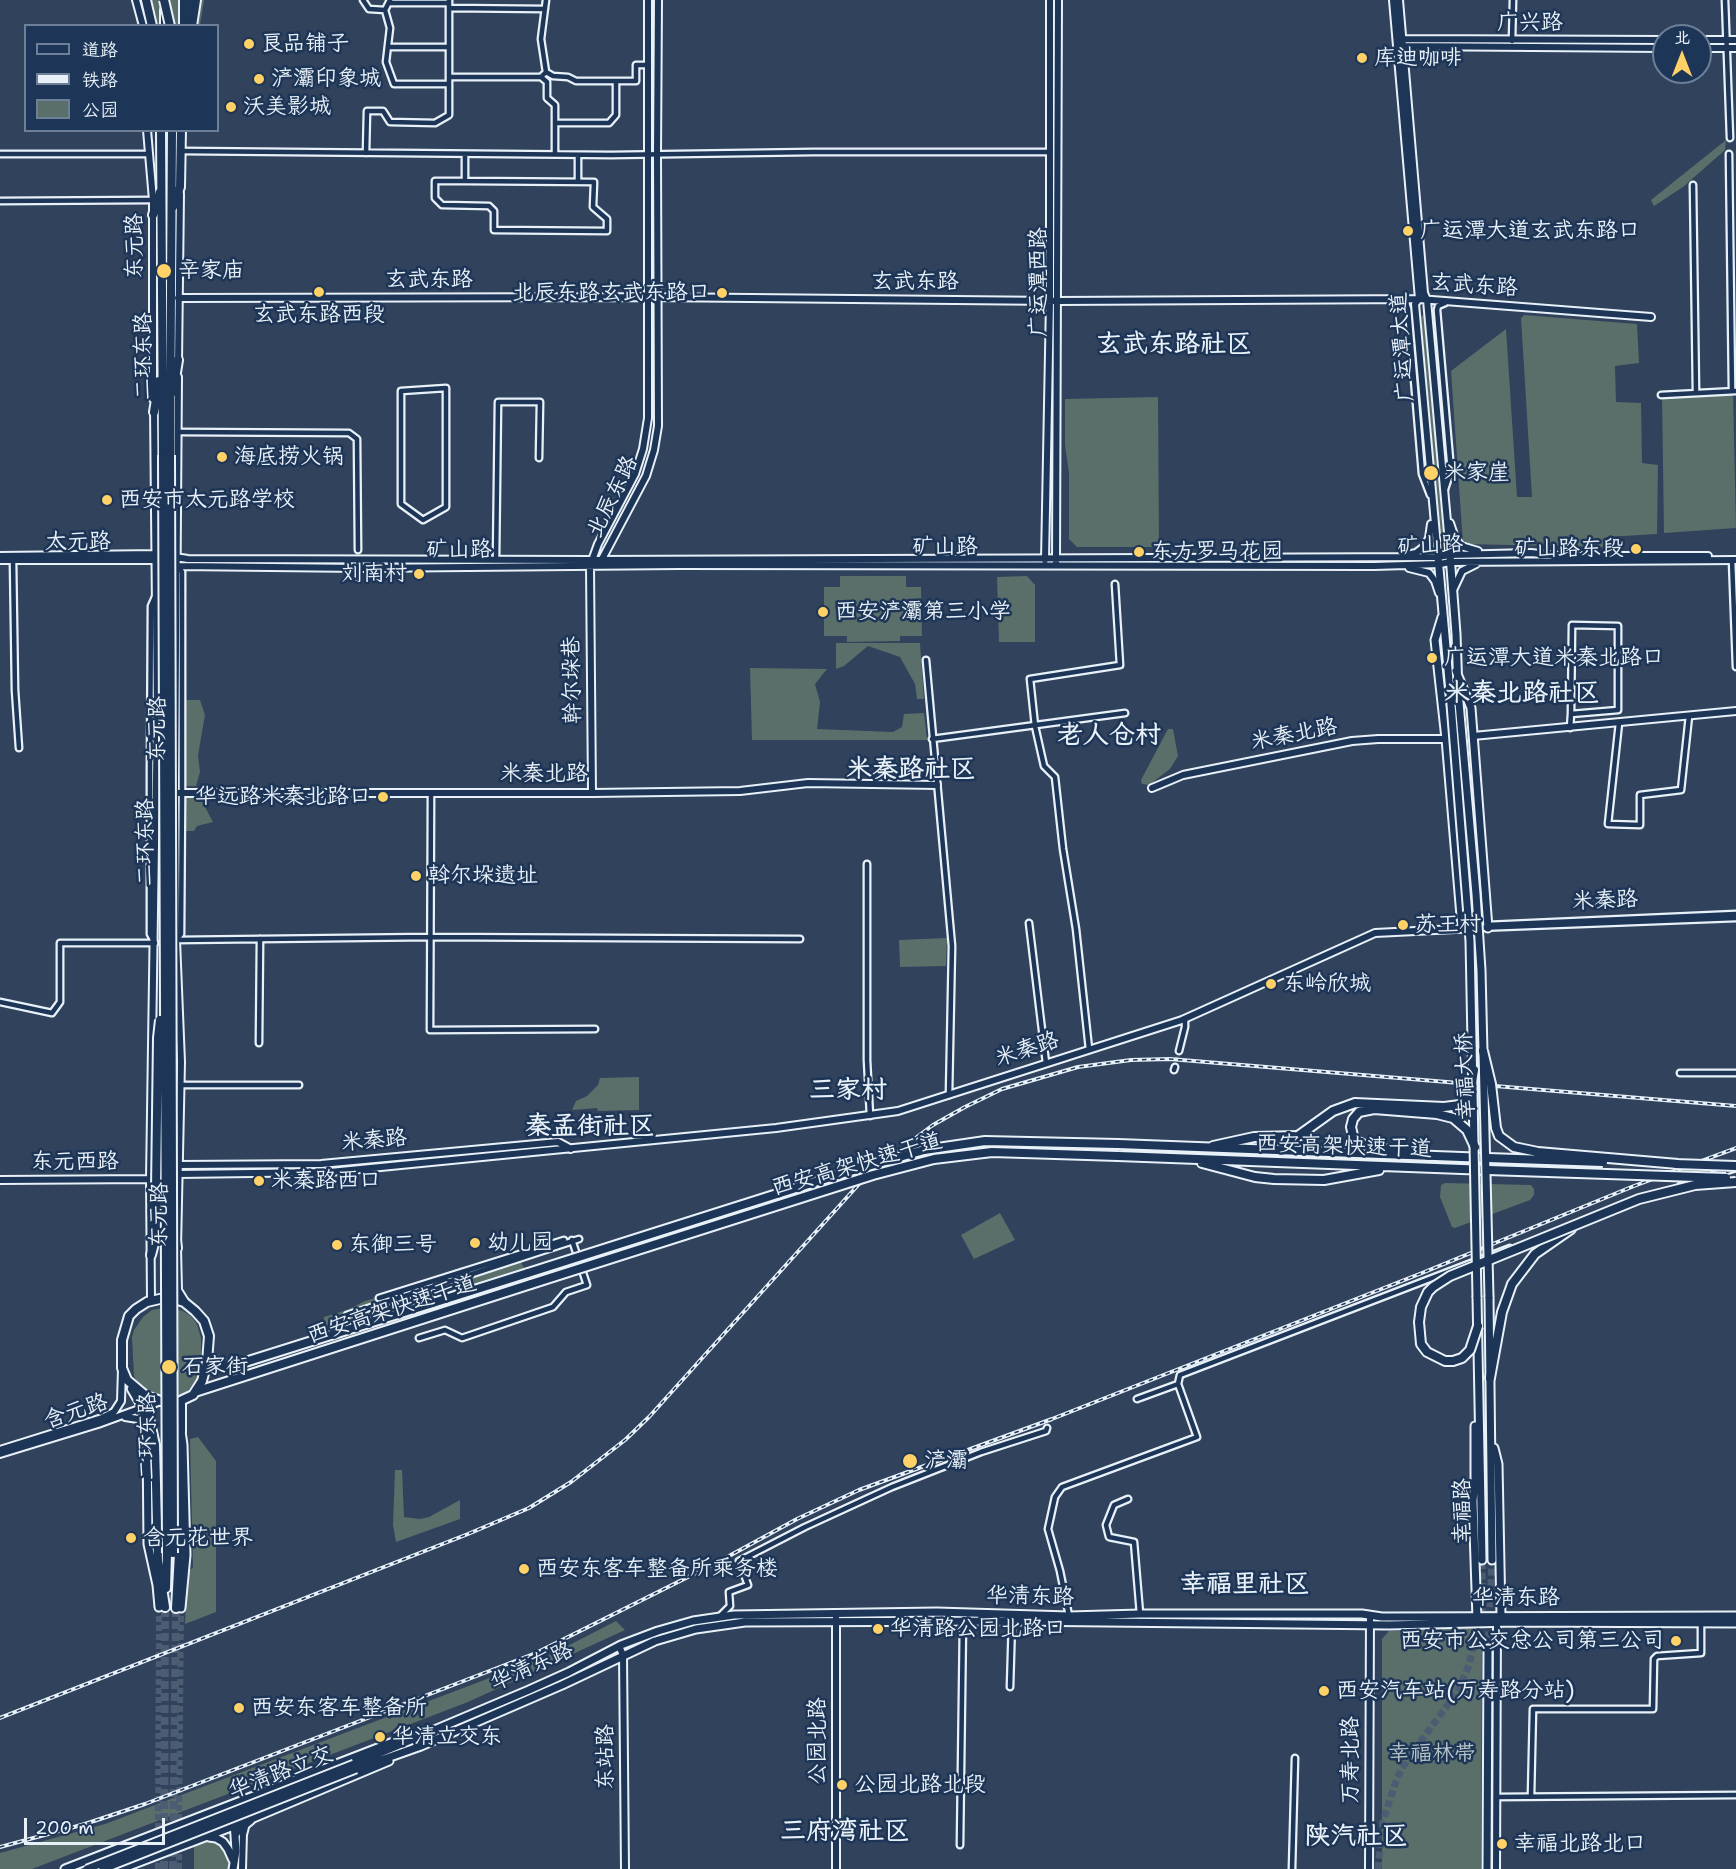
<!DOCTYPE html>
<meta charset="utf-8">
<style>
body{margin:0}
#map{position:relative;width:1736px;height:1869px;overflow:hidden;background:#30425c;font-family:"Shantell Sans","LXGW WenKai TC",sans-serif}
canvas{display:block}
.legend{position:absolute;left:24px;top:24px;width:195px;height:108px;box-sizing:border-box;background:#1d3557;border:2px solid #6e8097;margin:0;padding:8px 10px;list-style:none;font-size:18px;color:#e8f1f8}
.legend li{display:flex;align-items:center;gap:12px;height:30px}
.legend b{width:30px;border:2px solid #6e8097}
.north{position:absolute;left:1652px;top:24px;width:60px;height:60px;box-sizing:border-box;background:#1d3557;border:2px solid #6e8097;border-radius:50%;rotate:0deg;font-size:16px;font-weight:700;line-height:24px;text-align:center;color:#e8f1f8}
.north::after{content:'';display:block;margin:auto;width:21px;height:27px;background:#ffd166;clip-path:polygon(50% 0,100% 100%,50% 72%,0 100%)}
.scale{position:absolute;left:24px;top:1818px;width:141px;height:27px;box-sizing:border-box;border:3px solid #e8f1f8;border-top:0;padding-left:8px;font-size:18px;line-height:21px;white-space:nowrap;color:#e8f1f8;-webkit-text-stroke:4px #1d3557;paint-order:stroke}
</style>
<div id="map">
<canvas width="1736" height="1869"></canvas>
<ul class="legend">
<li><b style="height:8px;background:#1d3557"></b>道路</li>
<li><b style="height:8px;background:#e8f1f8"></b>铁路</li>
<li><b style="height:16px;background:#5a6f6a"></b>公园</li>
</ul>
<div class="north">北</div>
<div class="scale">200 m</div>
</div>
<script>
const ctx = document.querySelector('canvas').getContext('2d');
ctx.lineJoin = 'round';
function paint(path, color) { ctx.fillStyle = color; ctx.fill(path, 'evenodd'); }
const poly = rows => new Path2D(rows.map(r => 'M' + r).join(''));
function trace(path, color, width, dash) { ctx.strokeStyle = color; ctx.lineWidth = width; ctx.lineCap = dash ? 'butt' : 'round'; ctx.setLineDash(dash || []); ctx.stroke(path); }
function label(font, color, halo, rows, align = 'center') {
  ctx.font = font + ' "Shantell Sans","LXGW WenKai TC",sans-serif'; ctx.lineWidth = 5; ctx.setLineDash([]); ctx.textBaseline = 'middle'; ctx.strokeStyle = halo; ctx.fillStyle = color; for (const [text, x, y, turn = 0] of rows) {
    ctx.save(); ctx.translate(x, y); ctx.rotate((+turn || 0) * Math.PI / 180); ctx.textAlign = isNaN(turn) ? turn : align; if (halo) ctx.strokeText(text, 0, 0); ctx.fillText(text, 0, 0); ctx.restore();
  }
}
paint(poly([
 [132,0,204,0,200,25,137,25,135,8],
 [1726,140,1725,150,1683,187,1654,206,1651,200],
 [1424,315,1444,542,1441,543,1421,316],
 [1524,315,1637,324,1639,363,1615,366,1616,402,1641,403,1642,463,1658,465,1657,534,1606,537,1606,547,1463,544,1451,371,1506,329,1517,497,1532,497,1521,318],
 [1733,391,1736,528,1664,533,1662,395],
 [1158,397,1159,547,1077,547,1069,539,1069,473,1065,445,1065,399],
 [840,576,906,576,906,587,921,587,922,636,900,636,900,641,847,642,847,636,824,636,824,587,840,587],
 [1027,576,1035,585,1035,642,999,642,997,577],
 [836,643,920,643,924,699,917,699,915,684,900,657,868,646,844,666,836,669],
 [750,668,827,669,815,684,820,702,817,729,893,732,902,727,904,714,924,713,927,740,752,740],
 [186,700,200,700,205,715,198,755,200,772,196,786,185,786],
 [1168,729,1173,729,1178,756,1170,769,1149,785,1142,784,1141,780],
 [185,797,206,797,205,807,213,822,197,826,194,831,185,831],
 [947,938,946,966,900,967,899,940],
 [639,1077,639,1110,598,1111,597,1108,572,1110,576,1101,587,1096,598,1085,600,1078],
 [1445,1183,1531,1185,1534,1189,1534,1195,1530,1200,1455,1228,1452,1227,1440,1197,1441,1185],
 [1000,1213,1015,1240,974,1259,961,1235],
 [519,1258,524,1268,323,1332,324,1317,347,1310,365,1301,454,1275,454,1270,462,1267,469,1276],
 [168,1307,183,1311,191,1316,197,1324,201,1338,201,1366,199,1376,186,1393,176,1397,164,1398,148,1393,140,1387,134,1376,132,1337,134,1330,143,1317,152,1310],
 [198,1437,216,1461,216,1612,185,1624,187,1572,193,1568,190,1439],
 [395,1470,402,1470,404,1517,420,1519,429,1517,460,1500,460,1519,396,1542,393,1525],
 [616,1621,625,1630,468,1702,32,1869,0,1869,0,1853,105,1824,550,1655],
 [1477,1628,1482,1637,1481,1869,1382,1869,1382,1639,1389,1631],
 [207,1841,213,1841,225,1848,228,1855,229,1869,194,1869,194,1846]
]), '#5a6f6a');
trace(poly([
 [1175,1067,1179,1051]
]), '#4c5c73', 4.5, [4.5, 2]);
trace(poly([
 [179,1829,181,1608],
 [158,1838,159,1607],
 [158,1869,158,1851],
 [179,1869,179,1843]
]), '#4c5c73', 6, [6, 3]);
trace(poly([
 [1488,1649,1492,1560],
 [1378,1869,1383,1821,1397,1778,1407,1760,1457,1692,1469,1665,1482,1610,1482,1560]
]), '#4c5c73', 7, [7, 3.5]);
trace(poly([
 [164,1869,165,1607],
 [173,1869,176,1608]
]), '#4c5c73', 8, [8, 4]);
const street = poly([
 [363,0,369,9,385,10],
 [390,0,385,10,390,28,386,62,394,84,449,84],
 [546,0,541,39,546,72,541,77,547,82,547,98,555,105,555,154],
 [1725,0,1730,138],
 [390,3,449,3],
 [449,8,545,9],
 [1512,41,1513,0],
 [388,47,449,47],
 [546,72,553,76,568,77,576,81,636,81,636,65,649,65],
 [449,77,541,77],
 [555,123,609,123,616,115,616,81],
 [181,151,611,155,813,152,1050,152],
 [366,153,367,111,383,111,390,122,435,123,449,115,449,0],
 [0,154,149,154],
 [1729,154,1732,391],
 [465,181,594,182,593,207,607,219,607,231,494,230,494,211,489,206,442,205,435,198,435,181,465,181,465,154],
 [578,182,578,155],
 [1693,185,1696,393],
 [0,201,153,200],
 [1401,300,1406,303,1408,309,1422,474,1430,495],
 [1445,303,1438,306,1437,310,1451,471,1445,489],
 [446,388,446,507,423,520,401,504,401,391,446,388],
 [1661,395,1736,391],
 [178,432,349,433,357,439,358,550],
 [13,560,15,690,19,748],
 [496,560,498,402,540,402,539,458],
 [1732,560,1736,667],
 [926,660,952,946,949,1095],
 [1619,723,1608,824,1640,825,1640,795,1681,790,1689,716],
 [1570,728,1571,714,1572,625,1618,626,1618,710,1571,714],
 [932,739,1125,713],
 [431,793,430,1030,595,1029],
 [867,864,867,1060,870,1116],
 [1029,923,1046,1063],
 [1487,925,1736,914],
 [1476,928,1736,918],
 [176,940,430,937,800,939],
 [176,940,181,934,182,798,182,572,178,566],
 [0,1002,52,1013,60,1002,60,943,155,943,150,934,150,770,151,606,155,597],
 [259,1043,260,939],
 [1089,1049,1076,929,1063,849,1055,777,1044,766,1035,726,1030,679,1120,665,1115,584],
 [1179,1051,1185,1027,1185,1019],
 [1174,1070,1175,1067],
 [1680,1073,1736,1073],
 [180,1085,299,1085],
 [1713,1175,1736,1168],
 [1681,1185,1699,1179],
 [379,1298,564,1240],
 [347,1315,579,1239],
 [419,1338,445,1330,462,1338,553,1307,566,1292,587,1285,572,1240],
 [1137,1399,1178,1384],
 [1128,1499,1114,1505,1106,1525,1109,1537,1134,1542,1140,1614],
 [720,1616,730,1606,729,1592,748,1585,739,1561,805,1527,892,1487,981,1452,1046,1431,1047,1428],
 [1069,1616,1060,1571,1048,1529,1055,1497,1062,1487,1197,1437,1178,1384,1180,1375,1510,1248],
 [1010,1687,1012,1621],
 [1531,1796,1533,1709,1653,1709,1654,1659,1657,1656,1701,1653,1701,1623],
 [1496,1797,1736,1795],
 [960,1845,963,1621],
 [1292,1869,1295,1758]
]);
const secondary = poly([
 [136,0,143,26],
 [1393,0,1419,299,1415,304,1438,557],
 [1399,0,1424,293,1427,300,1450,555],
 [193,26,197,0],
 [1401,39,1664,40],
 [1700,40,1736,40],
 [1400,46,1664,48],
 [1700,48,1736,48],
 [147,130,153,200,153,399],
 [178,298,648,297,1057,301,1419,299,1651,317],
 [178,363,180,194],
 [178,377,175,782,176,940,181,1062,177,1248,178,1290,186,1303],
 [1450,523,1455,538,1461,546,1478,551],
 [1407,555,1416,553,1425,546,1429,538,1431,524],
 [0,556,155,554,188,559,591,560,1438,557,1450,555,1531,553,1559,556,1708,556],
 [0,560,155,560,178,566,362,568,679,565,1374,566,1440,564,1450,562,1736,560],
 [1045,560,1050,301,1050,0],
 [601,561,646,476,654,450,658,426,657,154,658,0],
 [1056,561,1058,0],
 [1409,568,1429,573,1435,581,1439,593],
 [1454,588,1462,571,1476,564],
 [1473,736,1736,711],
 [1152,788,1183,775,1352,741,1378,739,1446,739],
 [173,793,592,793,740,791,808,783,937,785],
 [592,793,590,566,598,544,635,474,643,449,648,418,648,0],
 [178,1165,321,1164,558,1142,571,1149],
 [178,1174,330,1172,776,1128,898,1111,1182,1020,1375,933,1476,928],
 [0,1180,150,1179],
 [151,1300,150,1179,157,711,154,410],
 [125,1417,138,1419,145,1425],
 [0,1450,102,1418,114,1412,121,1401,122,1369],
 [0,1454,98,1424,161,1401],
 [619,1646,623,1655,625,1869],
 [242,1869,243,1833],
 [836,1869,836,1617],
 [1369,1869,1370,1615],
 [1496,1869,1497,1624,1500,1618]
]);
const primary = poly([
 [1450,555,1456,634,1458,691],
 [1438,557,1450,692],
 [1442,617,1435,640,1446,739,1462,928],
 [1456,671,1471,708,1488,928],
 [1477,1297,1482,1560],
 [1489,1297,1492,1560],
 [143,1410,147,1438,148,1544,157,1585,159,1607],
 [1475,1426,1475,1481,1473,1501,1477,1619],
 [1494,1448,1498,1464,1501,1616],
 [181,1608,186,1555,183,1445,181,1431],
 [354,1764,529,1690,569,1672,621,1645,658,1631,693,1621,734,1615,937,1612,1069,1616,1140,1614,1362,1614,1382,1617,1736,1616],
 [356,1769,421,1746,562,1685,655,1641,696,1629,745,1622,1012,1621,1389,1625,1514,1622,1736,1623],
 [236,1834,239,1828,242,1829,243,1833,245,1825,251,1820],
 [209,1837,216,1838,223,1842,228,1849,233,1860],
 [65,1869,401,1739],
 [121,1869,244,1822,389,1761],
 [233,1869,236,1851,234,1821],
 [1487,1869,1488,1649]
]);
const highway = poly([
 [146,0,152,26],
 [184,24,184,0],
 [165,26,165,10],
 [187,26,191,0],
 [161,130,163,455],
 [173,207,180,187,181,130],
 [153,215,160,192],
 [173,392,178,360],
 [154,412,159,381],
 [170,455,172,130],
 [1118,1144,1488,1158],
 [1213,1146,1254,1137,1298,1136],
 [1369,1147,1408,1152],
 [1118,1156,1488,1170],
 [1202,1163,1255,1177,1274,1179,1324,1180,1379,1170],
 [175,1232,177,1248],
 [151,1255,156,1236,156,1189],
 [168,1297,184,1302,195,1311,204,1321,209,1336,207,1362,202,1381,193,1395,178,1402,161,1401,146,1396,127,1380,122,1368,122,1340,129,1316,136,1309,147,1302,168,1297],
 [208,1356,224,1365,242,1363,528,1273],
 [1490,1378,1502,1312,1512,1284,1535,1254,1571,1229],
 [132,1389,149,1418,155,1445,158,1561,165,1607],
 [195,1392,531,1284],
 [166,1588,167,1553],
 [176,1608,179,1553,178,1445,181,1431,181,1401]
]);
trace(street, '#e8f1f8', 9);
trace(secondary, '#e8f1f8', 10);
trace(primary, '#e8f1f8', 11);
trace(highway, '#e8f1f8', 12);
trace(street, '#1d3557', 4.5);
trace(secondary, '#1d3557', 6);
trace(primary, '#1d3557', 7);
trace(highway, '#1d3557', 8);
const rail = poly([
 [0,1718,468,1534,529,1508,571,1482,625,1440,649,1417,859,1184,901,1149,933,1125,965,1107,1002,1089,1078,1067,1131,1060,1170,1059,1736,1106],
 [0,1847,85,1824,145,1804,536,1653,718,1562,797,1519,859,1490,1052,1419,1422,1273,1634,1186,1736,1148]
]);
trace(rail, '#e8f1f8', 4);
trace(rail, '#1d3557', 1.5, [4.5]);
const primaryBridge = poly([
 [1458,691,1476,894,1481,970,1489,1297],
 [1450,692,1470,941,1477,1297],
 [87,1869,354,1764],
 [103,1869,356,1769]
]);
const highwayBridge = poly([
 [164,0,170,26],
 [163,455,167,1553],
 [170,455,173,1553],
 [1483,1051,1491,1084,1496,1128,1499,1136,1514,1147,1538,1152,1678,1164],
 [1298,1136,1333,1111,1355,1103,1444,1107,1460,1105,1465,1102,1470,1093,1474,1070],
 [1369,1147,1354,1140,1351,1127,1353,1119,1359,1112,1374,1109,1437,1114,1453,1118,1467,1130,1475,1147],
 [1488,1158,1603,1162],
 [1675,1164,1736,1166],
 [1488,1170,1726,1178],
 [156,1189,158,1038,160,1020],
 [528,1273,840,1174,924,1150,985,1141,1118,1144],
 [531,1284,873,1175,934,1159,992,1152,1118,1156],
 [1478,1326,1470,1350,1462,1358,1453,1361,1445,1361,1427,1352,1421,1344,1419,1322,1421,1307,1428,1292,1433,1287,1450,1276,1639,1199,1695,1185,1736,1182]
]);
trace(primaryBridge, '#e8f1f8', 11, []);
trace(highwayBridge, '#e8f1f8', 12, []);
trace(primaryBridge, '#1d3557', 7);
trace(highwayBridge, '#1d3557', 8);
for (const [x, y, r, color] of [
 [249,44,6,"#ffd166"],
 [1362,58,6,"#ffd166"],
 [259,79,6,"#ffd166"],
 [231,107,6,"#ffd166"],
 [1408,231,6,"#ffd166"],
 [164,271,8,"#ffd166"],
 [319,292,6,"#ffd166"],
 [722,293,6,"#ffd166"],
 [222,457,6,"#ffd166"],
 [1431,473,8,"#ffd166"],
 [107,500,6,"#ffd166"],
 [1636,549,6,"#ffd166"],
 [1139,552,6,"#ffd166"],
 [419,574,6,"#ffd166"],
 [823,612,6,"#ffd166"],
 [1432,658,6,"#ffd166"],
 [383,797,6,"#ffd166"],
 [416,876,6,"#ffd166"],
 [1403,925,6,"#ffd166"],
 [1271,984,6,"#ffd166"],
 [259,1181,6,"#ffd166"],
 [475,1243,6,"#ffd166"],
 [337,1245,6,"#ffd166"],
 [169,1367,8,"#ffd166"],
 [910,1461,8,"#ffd166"],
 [131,1538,6,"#ffd166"],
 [524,1569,6,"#ffd166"],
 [878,1629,6,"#ffd166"],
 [1676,1641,6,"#ffd166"],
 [1324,1691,6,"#ffd166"],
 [239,1708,6,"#ffd166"],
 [380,1737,6,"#ffd166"],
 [842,1785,6,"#ffd166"],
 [1502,1844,6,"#ffd166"]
]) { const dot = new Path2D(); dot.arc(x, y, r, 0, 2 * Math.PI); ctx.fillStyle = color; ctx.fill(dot); trace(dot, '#1d3557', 2); }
label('22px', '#e8f1f8', '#1d3557', [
 ["广兴路",1530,23],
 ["东元路",135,246,-90],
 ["玄武东路",429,280],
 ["玄武东路",915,282],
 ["广运潭西路",1039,282,-90],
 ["玄武东路",1474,286,4],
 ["广运潭大道",1403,347,-94],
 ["二环东路",144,356,-90],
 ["北辰东路",613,497,-64],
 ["太元路",78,542],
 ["矿山路",1430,546,-2],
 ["矿山路",945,547],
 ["矿山路",459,550],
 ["幹尔垛巷",573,680,-91],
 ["东元路",158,729,-89],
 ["米秦北路",1294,735,-11],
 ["米秦北路",544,774],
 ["二环东路",146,842,-90],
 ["米秦路",1605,901,-2],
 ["米秦路",1027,1050,-18],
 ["幸福大桥",1466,1076,-92],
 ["米秦路",374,1141,-5],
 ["西安高架快速干道",1344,1147,2],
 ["东元西路",75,1162],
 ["西安高架快速干道",857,1165,-16],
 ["东元路",160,1215,-89],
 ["西安高架快速干道",392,1310,-18],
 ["含元路",76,1412,-18],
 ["二环东路",148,1436,-90],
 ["幸福路",1463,1511,-90],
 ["华清东路",1030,1597,1],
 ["华清东路",1516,1598],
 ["华清东路",532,1667,-24],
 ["公园北路",818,1741,-90],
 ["东站路",606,1757,-90],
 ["万寿北路",1351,1760,-90],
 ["华清路立交",281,1773,-21]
]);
label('22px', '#e8f1f8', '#1d3557', [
 ["良品铺子",261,44],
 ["库迪咖啡",1374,58],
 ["浐灞印象城",271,79],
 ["沃美影城",243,107],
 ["广运潭大道玄武东路口",1420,231],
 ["辛家庙",178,271],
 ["北辰东路玄武东路口",710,293,"right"],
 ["玄武东路西段",319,315,"center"],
 ["海底捞火锅",234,457],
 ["米家崖",1444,473],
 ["西安市太元路学校",119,500],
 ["矿山路东段",1624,549,"right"],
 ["东方罗马花园",1151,552],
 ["刘南村",407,574,"right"],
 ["西安浐灞第三小学",835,612],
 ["广运潭大道米秦北路口",1444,658],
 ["华远路米秦北路口",371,797,"right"],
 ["斡尔垛遗址",428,876],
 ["苏王村",1415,925],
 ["东岭欣城",1283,984],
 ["米秦路西口",271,1181],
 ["幼儿园",487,1243],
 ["东御三号",349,1245],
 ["石家街",182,1367],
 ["浐灞",924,1461],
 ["含元花世界",143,1538],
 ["西安东客车整备所乘务楼",536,1569],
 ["华清路公园北路口",890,1629],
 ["西安市公交总公司第三公司",1664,1641,"right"],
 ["西安汽车站(万寿路分站)",1336,1691],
 ["西安东客车整备所",251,1708],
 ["华清立交东",392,1737],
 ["公园北路北段",854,1785],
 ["幸福北路北口",1514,1844]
], 'left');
label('22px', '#b6c4c6', '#1d3557', [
 ["幸福林带",1432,1754]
]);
label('bold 26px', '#e8f1f8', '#1d3557', [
 ["玄武东路社区",1174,345],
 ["米秦北路社区",1522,694],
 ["老人仓村",1109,736],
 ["米秦路社区",911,770],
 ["三家村",848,1091],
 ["秦孟街社区",590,1127],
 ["幸福里社区",1245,1585],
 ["三府湾社区",845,1832],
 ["陕汽社区",1356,1837]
]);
</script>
